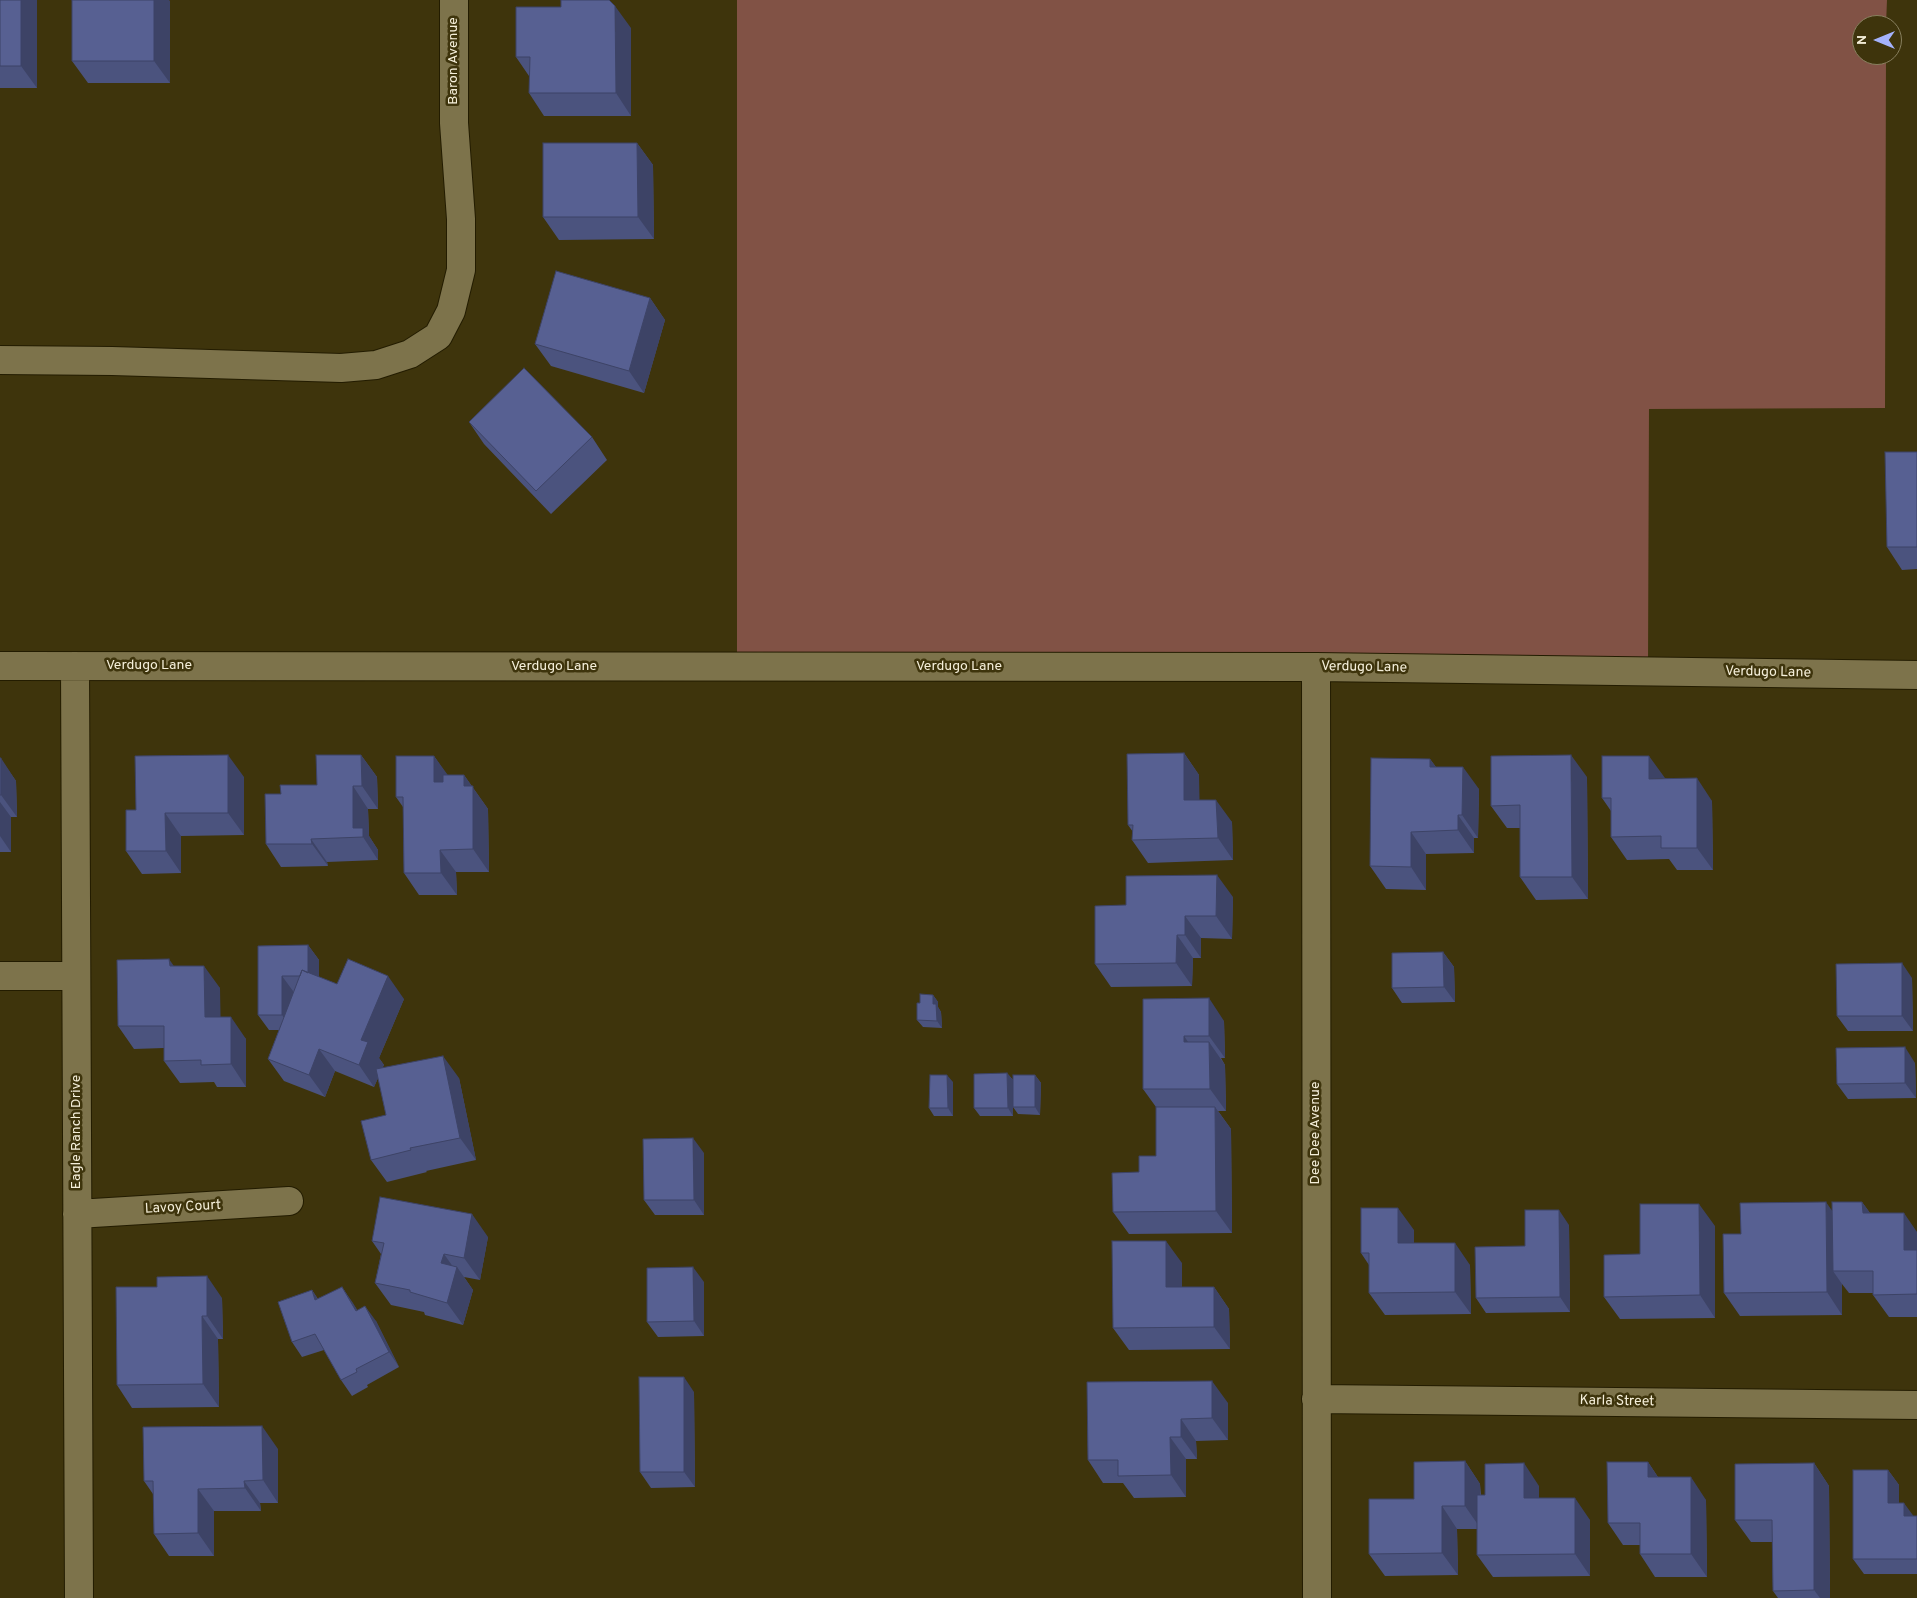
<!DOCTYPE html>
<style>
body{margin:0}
#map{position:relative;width:1917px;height:1598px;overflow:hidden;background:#3e340c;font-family:Overpass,sans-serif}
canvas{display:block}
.north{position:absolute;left:1852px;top:15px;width:50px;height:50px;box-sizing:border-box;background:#3e340c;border:1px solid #877f5e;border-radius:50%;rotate:270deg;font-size:14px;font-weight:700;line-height:20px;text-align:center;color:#f5efda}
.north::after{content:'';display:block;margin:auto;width:18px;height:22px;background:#a4b2fc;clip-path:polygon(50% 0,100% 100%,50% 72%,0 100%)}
</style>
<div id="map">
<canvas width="1917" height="1598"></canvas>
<div class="north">N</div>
</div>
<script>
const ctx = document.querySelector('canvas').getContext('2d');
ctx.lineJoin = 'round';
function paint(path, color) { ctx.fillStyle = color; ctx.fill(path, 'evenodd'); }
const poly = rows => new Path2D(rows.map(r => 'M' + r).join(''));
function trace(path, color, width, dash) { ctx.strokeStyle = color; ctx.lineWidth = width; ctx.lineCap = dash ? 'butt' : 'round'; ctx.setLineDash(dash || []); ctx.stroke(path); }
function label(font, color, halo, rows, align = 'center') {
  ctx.font = font + ' Overpass,sans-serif'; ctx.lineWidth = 5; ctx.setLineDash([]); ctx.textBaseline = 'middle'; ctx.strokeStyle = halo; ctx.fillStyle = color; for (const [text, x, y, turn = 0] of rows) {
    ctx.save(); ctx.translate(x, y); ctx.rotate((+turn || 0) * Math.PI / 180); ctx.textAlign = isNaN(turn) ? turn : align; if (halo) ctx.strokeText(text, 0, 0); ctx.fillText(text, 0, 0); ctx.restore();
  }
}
paint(poly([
 [737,0,1887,0,1886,25,1862,25,1862,55,1886,55,1885,408,1649,409,1648,665,737,665]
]), '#815245');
const minor = poly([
 [0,360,112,361,341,368,376,365,410,354,438,336,451,311,461,270,461,219,454,123,454,0],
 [0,666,1316,667,1917,675],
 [75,666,79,1598],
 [1316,667,1317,1598],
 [0,976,76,976],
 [77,1214,289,1201],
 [1316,1399,1917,1405]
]);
trace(minor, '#231c00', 30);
trace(minor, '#7d734b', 28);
paint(poly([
 [0,0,37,0,37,88,0,88],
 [170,1,170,83,88,83,72,61],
 [631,28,631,116,544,116,529,93,529,76,516,57],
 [637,143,653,165,654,239,559,240,543,217],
 [650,298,665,320,644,393,551,366,535,344],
 [469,422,592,437,607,460,551,514,484,444],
 [1917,452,1917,569,1902,570,1887,547],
 [1184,753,1199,775,1199,800,1232,822,1233,860,1148,863,1132,840,1133,832,1128,825],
 [361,755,377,777,378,809,368,809,369,836,378,850,378,860,327,862,328,866,281,867,266,844,317,785],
 [434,756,447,775,464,775,488,809,489,872,456,872,457,895,419,895,404,873,403,807,396,797],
 [0,758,16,781,17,817,11,817,11,852,0,852],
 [1430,759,1436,767,1479,789,1478,838,1474,838,1474,853,1426,854,1426,890,1386,889,1370,866],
 [244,777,244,835,181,836,181,873,142,874,126,851,136,810],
 [1587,777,1588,899,1536,900,1520,877,1520,828,1507,828,1491,806],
 [1665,778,1712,801,1713,870,1677,870,1669,859,1627,860,1611,837,1611,811,1602,798],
 [1233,897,1232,939,1201,938,1201,958,1193,958,1192,986,1111,987,1095,964,1126,905],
 [308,945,319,960,319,977,337,984,404,999,379,1058,384,1065,382,1068,459,1078,476,1160,426,1171,427,1172,387,1182,371,1160,386,1115,378,1078,374,1087,335,1071,325,1097,284,1081,268,1059,279,1030,269,1030,258,1015,258,946],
 [1443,952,1454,967,1455,1002,1402,1003,1392,988],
 [174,966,220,988,220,1017,246,1039,246,1087,217,1087,214,1082,180,1083,164,1061,164,1048,134,1049,118,1026],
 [1912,978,1913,1031,1848,1031,1837,1016],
 [933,995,938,1002,938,1007,941,1012,942,1028,923,1027,917,1020,920,1003],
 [1143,999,1224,1021,1225,1058,1221,1058,1225,1065,1226,1111,1218,1111,1231,1129,1232,1233,1129,1234,1113,1212,1139,1172,1156,1156,1156,1107,1143,1089],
 [1915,1063,1916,1098,1848,1099,1837,1084],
 [1007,1073,1013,1080,1035,1075,1041,1083,1040,1115,1018,1114,1013,1107,1013,1116,980,1116,974,1108],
 [953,1082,953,1116,934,1116,929,1108],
 [704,1153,704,1215,655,1215,644,1200],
 [1862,1202,1870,1213,1917,1232,1917,1317,1889,1317,1873,1295,1873,1293,1849,1293,1842,1284,1842,1315,1740,1316,1724,1293,1741,1234,1832,1211],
 [1569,1225,1570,1312,1486,1313,1476,1298,1525,1246],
 [1715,1226,1715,1318,1620,1319,1604,1297,1640,1254],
 [1414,1230,1414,1243,1470,1265,1471,1314,1385,1315,1369,1293,1369,1265,1361,1253],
 [488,1237,480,1280,464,1277,473,1290,463,1325,425,1315,424,1312,391,1305,375,1283,381,1254,372,1241],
 [1182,1263,1182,1287,1214,1287,1229,1309,1230,1349,1129,1350,1113,1328],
 [704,1282,704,1336,658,1337,647,1322],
 [342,1287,357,1310,376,1321,399,1367,367,1385,368,1387,352,1396,341,1380,324,1350,302,1357,292,1342,312,1290,318,1299],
 [222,1298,223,1339,218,1339,219,1407,132,1408,117,1385],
 [1087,1382,1228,1403,1228,1440,1196,1441,1197,1459,1186,1459,1186,1497,1134,1498,1123,1483,1103,1483,1088,1460],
 [694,1392,695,1487,651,1488,640,1472],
 [278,1449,278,1503,260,1503,261,1511,214,1511,214,1556,169,1556,154,1534,153,1494,144,1481],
 [1465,1461,1480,1484,1481,1495,1485,1495,1539,1486,1539,1498,1590,1520,1590,1576,1493,1577,1477,1555,1477,1529,1457,1529,1458,1575,1385,1576,1369,1554,1414,1499],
 [1648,1462,1658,1477,1706,1500,1707,1577,1655,1577,1640,1554,1640,1545,1623,1545,1608,1523],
 [1814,1463,1829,1486,1830,1598,1778,1598,1773,1591,1772,1542,1751,1542,1735,1520],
 [1888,1470,1899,1485,1899,1503,1913,1516,1917,1516,1917,1574,1864,1574,1853,1559]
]), '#4b537e');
paint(poly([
 [21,0,37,0,37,88,21,66],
 [154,0,169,0,170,1,170,83,154,61],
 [615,6,631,28,631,116,616,93],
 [637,143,653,165,654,239,638,217],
 [650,298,665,320,644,393,629,371],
 [1184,753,1199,775,1200,822,1184,800],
 [228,755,244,777,244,835,228,813],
 [361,755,377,777,378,809,362,786],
 [1571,755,1587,777,1588,899,1572,877],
 [434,756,450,778,450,805,434,782],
 [1649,756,1665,778,1649,779],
 [1,758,16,781,17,817,1,795],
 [1430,759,1446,781,1430,767],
 [1463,767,1479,789,1478,838,1462,815],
 [464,775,488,809,489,872,473,849,464,786],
 [1697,778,1712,801,1713,870,1697,848],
 [353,786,368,809,369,836,378,850,378,860,363,837,353,828],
 [1216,800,1232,822,1233,860,1218,838],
 [0,802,11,817,11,852,0,836],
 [165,813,181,836,181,873,166,851],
 [1458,815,1474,838,1474,853,1458,830],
 [1411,832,1426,854,1426,890,1411,867],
 [311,839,327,862,328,866,312,844],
 [440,850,456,872,457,895,441,873],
 [1217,875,1233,897,1232,939,1216,916],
 [1185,916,1201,938,1201,958,1185,935],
 [1177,935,1193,958,1192,986,1176,963],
 [308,945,319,960,319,991,308,976],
 [1443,952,1454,967,1455,1002,1444,987],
 [169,959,185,982,170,966],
 [1902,963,1912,978,1913,1031,1902,1016],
 [204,966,220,988,221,1040,205,1017],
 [282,976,293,991,292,1030,282,1015],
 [388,976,404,999,379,1058,384,1065,374,1087,359,1065,361,1040],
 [933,995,938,1002,938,1007,941,1012,942,1028,937,1021,933,1004],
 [1209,998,1224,1021,1225,1058,1209,1036],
 [231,1017,246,1039,246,1087,231,1064],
 [1184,1036,1199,1058,1184,1042],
 [1209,1042,1225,1065,1226,1111,1210,1089],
 [1905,1047,1915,1063,1916,1098,1905,1083],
 [319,1049,335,1071,325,1097,309,1075],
 [443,1056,459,1078,476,1160,460,1138],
 [1007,1073,1013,1080,1013,1116,1008,1108],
 [947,1075,953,1082,953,1116,948,1108],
 [1035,1075,1041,1083,1040,1115,1035,1107],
 [1215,1107,1231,1129,1232,1233,1216,1211],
 [693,1138,704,1153,704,1215,694,1200],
 [1826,1202,1842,1225,1833,1271,1842,1284,1842,1315,1827,1292],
 [1862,1202,1878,1224,1863,1213],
 [1699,1204,1715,1226,1715,1318,1700,1295],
 [1398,1208,1414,1230,1414,1266,1398,1243],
 [1559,1210,1569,1225,1570,1312,1560,1297],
 [1904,1213,1917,1232,1917,1268,1904,1250],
 [472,1214,488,1237,480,1280,464,1258],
 [1166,1241,1182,1263,1182,1309,1166,1287],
 [1455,1243,1470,1265,1471,1314,1455,1292],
 [444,1254,456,1271,457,1267,473,1290,463,1325,447,1303,441,1263],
 [693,1267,704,1282,704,1336,694,1321],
 [207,1276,222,1298,223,1339,207,1316],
 [342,1287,353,1303,367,1326,356,1311],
 [1214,1287,1229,1309,1230,1349,1214,1327],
 [312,1290,322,1306,315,1300],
 [365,1306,376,1321,399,1367,389,1352],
 [202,1316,218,1339,219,1407,203,1384],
 [684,1377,694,1392,695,1487,684,1472],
 [1212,1381,1228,1403,1228,1440,1212,1418],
 [1181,1419,1196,1441,1197,1459,1181,1437],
 [262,1426,278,1449,278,1503,263,1480],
 [1170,1437,1186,1459,1186,1497,1171,1475],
 [1465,1461,1480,1484,1481,1529,1465,1506],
 [1648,1462,1663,1485,1648,1477],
 [1524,1463,1539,1486,1539,1520,1524,1498],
 [1814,1463,1829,1486,1830,1598,1820,1598,1814,1590],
 [1888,1470,1899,1485,1899,1518,1888,1503],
 [1691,1477,1706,1500,1707,1577,1691,1554],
 [244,1481,260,1503,261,1511,245,1488],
 [198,1489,214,1511,214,1556,198,1533],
 [1575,1498,1590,1520,1590,1576,1575,1554],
 [1904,1503,1915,1518,1904,1516],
 [1442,1506,1457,1529,1458,1575,1442,1553]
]), '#3d4366');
const building = poly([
 [0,0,21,0,21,66,0,66,0,0],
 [72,0,154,0,154,61,72,61,72,0],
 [561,0,609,0,615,6,616,93,529,93,530,57,516,57,516,7,561,7,561,0],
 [543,143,637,143,638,217,543,217,543,143],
 [556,271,650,298,629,371,535,344,556,271],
 [524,368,592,437,536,491,469,422,524,368],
 [1885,452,1917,452,1917,547,1887,547,1885,452],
 [1184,753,1184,800,1216,800,1218,838,1132,840,1133,825,1128,825,1127,754,1184,753],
 [228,755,228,813,165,813,166,851,126,851,126,810,136,810,135,756,228,755],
 [316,755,361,755,362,786,353,786,353,828,363,828,363,837,311,839,312,844,266,844,265,794,281,794,280,785,317,785,316,755],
 [1571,755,1572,877,1520,877,1520,805,1491,806,1491,756,1571,755],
 [396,756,434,756,434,782,443,782,443,775,464,775,464,786,473,786,473,849,440,850,441,873,404,873,403,797,396,797,396,756],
 [1602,756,1649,756,1649,779,1697,778,1697,848,1661,848,1661,836,1611,837,1611,798,1602,798,1602,756],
 [0,758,1,758,1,795,0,795,0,758],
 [1371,758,1430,759,1430,767,1463,767,1462,815,1458,815,1458,830,1411,832,1411,867,1370,866,1371,758],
 [1217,875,1216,916,1185,916,1185,935,1177,935,1176,963,1095,964,1095,906,1126,905,1126,876,1217,875],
 [308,945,308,973,302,970,300,976,282,976,282,1015,258,1015,258,946,308,945],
 [1443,952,1444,987,1392,988,1392,953,1443,952],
 [169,959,170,966,204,966,205,1017,231,1017,231,1064,201,1065,201,1060,164,1061,164,1026,118,1026,117,960,169,959],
 [348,959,388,976,361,1040,368,1042,359,1065,319,1049,309,1075,268,1059,302,970,337,984,348,959],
 [1902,963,1902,1016,1837,1016,1836,964,1902,963],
 [920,994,933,995,933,1004,936,1004,937,1021,917,1020,917,1003,920,1003,920,994],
 [1209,998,1209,1036,1184,1036,1184,1042,1209,1042,1210,1089,1143,1089,1143,999,1209,998],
 [1905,1047,1905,1083,1837,1084,1836,1048,1905,1047],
 [443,1056,460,1138,410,1148,411,1150,371,1160,361,1121,386,1115,376,1069,443,1056],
 [1007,1073,1008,1108,974,1108,974,1074,1007,1073],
 [930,1075,947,1075,948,1108,929,1108,930,1075],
 [1013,1075,1035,1075,1035,1107,1013,1107,1013,1075],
 [1156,1107,1215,1107,1216,1211,1113,1212,1112,1173,1139,1172,1139,1156,1156,1156,1156,1107],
 [693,1138,694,1200,644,1200,643,1139,693,1138],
 [380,1197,472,1214,464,1258,444,1254,441,1263,457,1267,447,1303,410,1292,410,1290,375,1283,384,1243,372,1241,380,1197],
 [1826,1202,1827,1292,1724,1293,1723,1234,1741,1234,1740,1203,1826,1202],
 [1832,1202,1862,1202,1863,1213,1904,1213,1904,1250,1917,1250,1917,1294,1873,1295,1873,1271,1833,1271,1832,1202],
 [1640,1204,1699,1204,1700,1295,1604,1297,1604,1255,1640,1254,1640,1204],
 [1361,1208,1398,1208,1398,1243,1455,1243,1455,1292,1369,1293,1369,1253,1361,1253,1361,1208],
 [1525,1210,1559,1210,1560,1297,1476,1298,1475,1247,1525,1246,1525,1210],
 [1112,1241,1166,1241,1166,1287,1214,1287,1214,1327,1113,1328,1112,1241],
 [693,1267,694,1321,647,1322,647,1268,693,1267],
 [207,1276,207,1316,202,1316,203,1384,117,1385,116,1287,157,1287,157,1277,207,1276],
 [342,1287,356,1311,365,1306,389,1352,356,1369,357,1372,341,1380,315,1334,292,1342,278,1302,312,1290,315,1300,342,1287],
 [639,1377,684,1377,684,1472,640,1472,639,1377],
 [1212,1381,1212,1418,1181,1419,1181,1437,1170,1437,1171,1475,1118,1476,1118,1460,1088,1460,1087,1382,1212,1381],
 [262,1426,263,1480,244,1481,245,1488,198,1489,198,1533,154,1534,153,1481,144,1481,143,1427,262,1426],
 [1465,1461,1465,1506,1442,1506,1442,1553,1369,1554,1369,1499,1414,1499,1414,1462,1465,1461],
 [1607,1462,1648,1462,1648,1477,1691,1477,1691,1554,1640,1554,1640,1523,1608,1523,1607,1462],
 [1524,1463,1524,1498,1575,1498,1575,1554,1477,1555,1477,1495,1485,1495,1485,1464,1524,1463],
 [1814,1463,1814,1590,1773,1591,1772,1520,1735,1520,1735,1464,1814,1463],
 [1853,1470,1888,1470,1888,1503,1904,1503,1904,1516,1917,1516,1917,1559,1853,1559,1853,1470]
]);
paint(building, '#576092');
trace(building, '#3d4366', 1);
label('14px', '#f5efda', '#3e340c', [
 ["Baron Avenue",454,61,-90],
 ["Verdugo Lane",149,666],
 ["Verdugo Lane",554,667],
 ["Verdugo Lane",959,667],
 ["Verdugo Lane",1364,668,1],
 ["Verdugo Lane",1768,673,1],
 ["Eagle Ranch Drive",77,1132,-90],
 ["Dee Dee Avenue",1316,1133,-90],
 ["Lavoy Court",183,1208,-3],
 ["Karla Street",1617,1402,1]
]);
</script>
